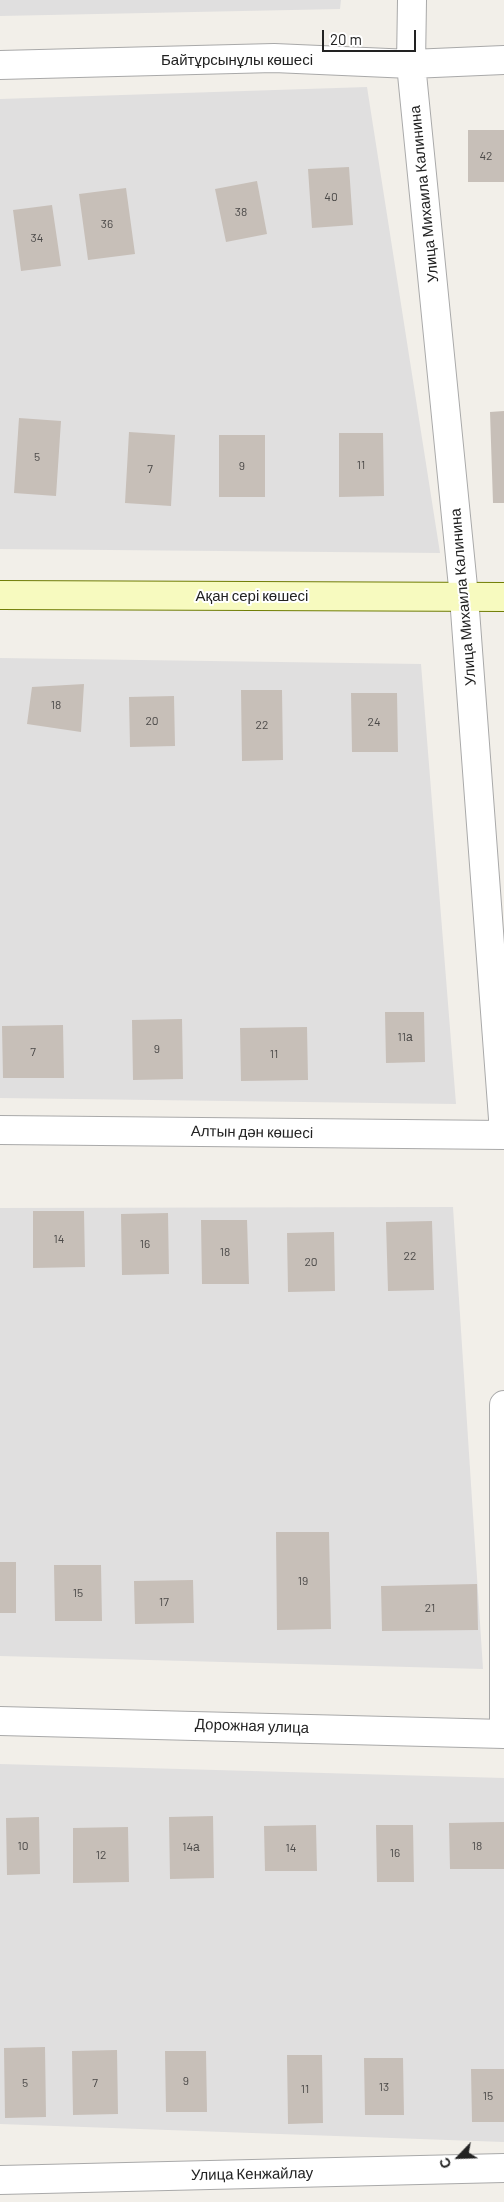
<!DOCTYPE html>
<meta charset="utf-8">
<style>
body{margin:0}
#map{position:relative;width:504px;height:2202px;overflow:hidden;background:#f2efe9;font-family:Barlow,sans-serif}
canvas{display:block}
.north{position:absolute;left:434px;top:2132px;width:50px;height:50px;-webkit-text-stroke:4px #fff;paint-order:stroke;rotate:246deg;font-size:14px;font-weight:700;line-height:20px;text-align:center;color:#222}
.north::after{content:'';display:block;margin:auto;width:18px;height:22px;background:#222;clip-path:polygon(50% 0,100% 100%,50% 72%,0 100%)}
.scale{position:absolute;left:322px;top:30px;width:94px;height:22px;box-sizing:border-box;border:2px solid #222;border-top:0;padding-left:6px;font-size:15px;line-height:18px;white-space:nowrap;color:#222;-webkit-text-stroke:4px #fff;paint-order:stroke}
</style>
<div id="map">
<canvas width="504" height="2202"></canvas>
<div class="north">С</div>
<div class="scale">20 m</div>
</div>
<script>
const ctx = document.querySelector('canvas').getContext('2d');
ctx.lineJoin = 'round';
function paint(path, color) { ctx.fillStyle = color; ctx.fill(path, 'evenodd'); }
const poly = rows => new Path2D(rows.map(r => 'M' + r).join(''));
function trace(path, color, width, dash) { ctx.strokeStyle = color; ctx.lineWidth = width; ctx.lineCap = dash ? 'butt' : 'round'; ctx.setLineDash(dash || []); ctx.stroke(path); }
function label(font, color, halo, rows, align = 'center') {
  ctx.font = font + ' Barlow,sans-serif'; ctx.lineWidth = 4; ctx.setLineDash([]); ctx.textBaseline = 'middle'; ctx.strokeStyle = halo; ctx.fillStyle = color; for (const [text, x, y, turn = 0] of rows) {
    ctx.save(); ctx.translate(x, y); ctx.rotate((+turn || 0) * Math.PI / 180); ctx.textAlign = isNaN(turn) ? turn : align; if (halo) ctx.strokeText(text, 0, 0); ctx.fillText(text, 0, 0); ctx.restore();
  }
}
paint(poly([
 [0,0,341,0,340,9,0,16],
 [367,87,440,553,0,549,0,99],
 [0,658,421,664,456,1104,0,1098],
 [453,1207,483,1669,0,1656,0,1208],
 [0,1764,504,1778,504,2142,0,2124]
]), '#e0dfdf');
paint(poly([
 [468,130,504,130,504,182,468,182],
 [349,167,353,225,312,228,308,169],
 [257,181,267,234,226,242,215,189],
 [126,188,135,254,88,260,79,194],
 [52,205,61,266,21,271,13,210],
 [504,411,504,503,493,503,490,412],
 [19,418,61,421,56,496,14,493],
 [129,432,175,435,171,506,125,503],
 [339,433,383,433,384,496,339,497],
 [219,435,265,435,265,497,219,497],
 [84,684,81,732,27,724,32,687],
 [241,690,282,690,283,760,242,761],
 [351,693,397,693,398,752,352,752],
 [174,696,175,746,130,747,129,697],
 [385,1012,424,1012,425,1062,386,1063],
 [182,1019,183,1079,133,1080,132,1020],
 [63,1025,64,1078,3,1078,2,1026],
 [307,1027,308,1080,241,1081,240,1028],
 [33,1211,84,1211,85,1267,33,1268],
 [168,1213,169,1274,122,1275,121,1214],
 [201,1220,247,1220,249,1284,202,1284],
 [432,1221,434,1290,388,1291,386,1222],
 [334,1232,335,1291,288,1292,287,1233],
 [276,1532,329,1532,331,1629,277,1630],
 [0,1562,16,1562,16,1613,0,1613],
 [54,1565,101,1565,102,1621,55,1621],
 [193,1580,194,1623,135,1624,134,1581],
 [477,1584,478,1630,382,1631,381,1586],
 [213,1816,214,1878,170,1879,169,1817],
 [39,1817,40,1874,7,1875,6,1818],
 [504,1822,504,1869,450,1869,449,1823],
 [316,1825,317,1871,265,1871,264,1826],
 [376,1825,413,1825,414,1882,377,1882],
 [128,1827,129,1882,73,1883,73,1828],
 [45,2047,46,2117,5,2118,4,2048],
 [117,2050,118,2114,73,2115,72,2051],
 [165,2051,206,2051,207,2112,166,2112],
 [287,2055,322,2055,323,2123,288,2124],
 [364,2058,403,2058,404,2115,365,2115],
 [471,2069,504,2069,504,2122,472,2122]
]), '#c7bfb8');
const street = poly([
 [412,0,411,64,464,597,504,1132],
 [0,65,274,58,411,64,504,60],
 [0,1130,504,1135],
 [0,1721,504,1734],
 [504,1734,504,1405],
 [0,2180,504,2168]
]);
const secondary = poly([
 [0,595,504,597]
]);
trace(street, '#a9a9a9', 30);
trace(secondary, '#707d05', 30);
trace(street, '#fff', 28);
trace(secondary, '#f7fabf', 28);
label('12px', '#4b4948', null, [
 ["42",486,156],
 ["40",331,197],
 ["38",241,212],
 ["36",107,224],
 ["34",37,238],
 ["5",37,457],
 ["11",361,465],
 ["9",242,466],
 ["7",150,469],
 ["18",56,705],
 ["20",152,721],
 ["24",374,722],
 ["22",262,725],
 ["11а",405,1037],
 ["9",157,1049],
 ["7",33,1052],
 ["11",274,1054],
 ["14",59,1239],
 ["16",145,1244],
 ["18",225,1252],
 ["22",410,1256],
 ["20",311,1262],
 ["19",303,1581],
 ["15",78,1593],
 ["17",164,1602],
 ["21",430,1608],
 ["10",23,1846],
 ["18",477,1846],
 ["14а",191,1847],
 ["14",291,1848],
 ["16",395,1853],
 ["12",101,1855],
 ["9",186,2081],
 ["5",25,2083],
 ["7",95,2083],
 ["13",384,2087],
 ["11",305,2089],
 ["15",488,2096]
]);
label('15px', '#222', '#fff', [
 ["Байтұрсынұлы көшесі",237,60],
 ["Улица Михаила Калинина",424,194,-96],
 ["Ақан сері көшесі",252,596],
 ["Улица Михаила Калинина",463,597,-95],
 ["Алтын дән көшесі",252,1132,1],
 ["Дорожная улица",252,1726,2],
 ["Улица Кенжайлау",252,2174,-1]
]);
</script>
